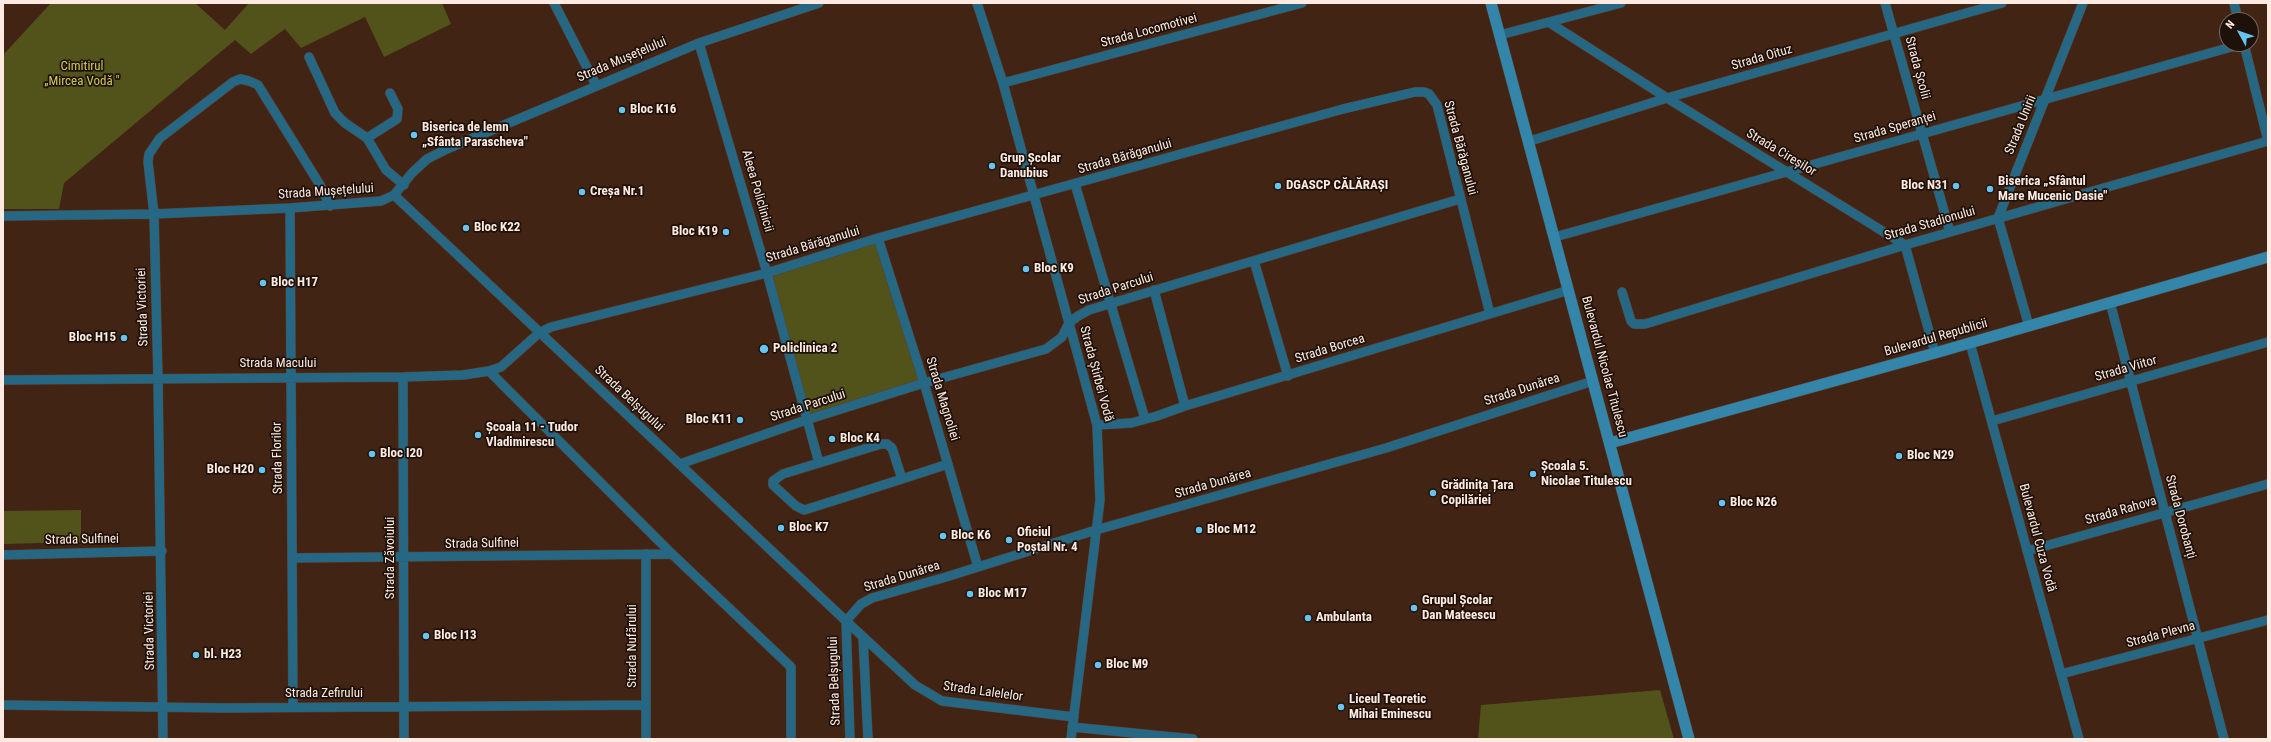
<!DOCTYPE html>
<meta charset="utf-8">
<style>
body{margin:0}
#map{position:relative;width:2271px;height:742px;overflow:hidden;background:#412414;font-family:"Roboto Condensed",sans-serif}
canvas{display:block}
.frame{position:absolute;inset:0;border:4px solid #feeae0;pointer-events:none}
.north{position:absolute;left:2219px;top:12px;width:40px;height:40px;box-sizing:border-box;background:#1e110a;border:1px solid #786860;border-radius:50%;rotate:310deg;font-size:11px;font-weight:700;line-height:16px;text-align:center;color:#feeae0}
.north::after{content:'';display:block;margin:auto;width:14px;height:18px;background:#66c4ef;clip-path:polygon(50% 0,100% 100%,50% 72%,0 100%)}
</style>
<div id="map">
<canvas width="2271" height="742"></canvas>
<div class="frame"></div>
<div class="north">N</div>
</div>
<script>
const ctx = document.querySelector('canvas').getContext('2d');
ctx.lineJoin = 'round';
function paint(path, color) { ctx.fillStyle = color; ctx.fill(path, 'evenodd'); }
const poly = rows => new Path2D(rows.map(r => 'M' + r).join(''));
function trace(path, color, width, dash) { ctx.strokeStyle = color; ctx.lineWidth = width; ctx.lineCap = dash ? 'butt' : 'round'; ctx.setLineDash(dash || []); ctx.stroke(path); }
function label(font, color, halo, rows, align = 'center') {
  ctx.font = font + ' "Roboto Condensed",sans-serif'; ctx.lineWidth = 3.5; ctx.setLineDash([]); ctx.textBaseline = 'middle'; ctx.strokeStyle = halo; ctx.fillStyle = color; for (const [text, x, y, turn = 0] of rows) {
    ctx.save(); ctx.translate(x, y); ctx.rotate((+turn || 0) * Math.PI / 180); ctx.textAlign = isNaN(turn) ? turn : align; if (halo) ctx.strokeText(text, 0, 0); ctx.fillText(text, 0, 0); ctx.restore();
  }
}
paint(poly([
 [51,3,195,3,225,30,249,3,442,3,451,24,384,57,365,17,301,48,285,29,251,54,235,40,64,183,59,209,3,209,3,55],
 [878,238,924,383,806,420,767,273],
 [81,510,81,542,3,544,3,511],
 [1660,690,1674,739,1478,739,1481,705]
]), '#52521b');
const minor = poly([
 [554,3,596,85],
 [977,3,1003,83,1097,425,1100,500,1071,739],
 [1885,3,1950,232],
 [2234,3,2238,20],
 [1550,23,1667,98,1905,245,1935,353],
 [1500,35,1621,3],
 [699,43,767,273,819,463],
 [2244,44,2268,141],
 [309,57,335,113,345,123,367,138,386,170,404,185],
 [1003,83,1302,3],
 [367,138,397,119,398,109,390,93],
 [1530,141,1667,98,2002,3],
 [1075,184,1145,419],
 [394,195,846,621,861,604,872,598,946,577,1096,530,1386,448,1593,381],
 [290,208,293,707],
 [3,216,154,214,290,208,381,201,394,195,412,173,427,159,447,149,699,43,819,3],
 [1555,237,2242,44],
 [878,238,924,383,978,567],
 [1254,261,1288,376],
 [1154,290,1185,406],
 [1622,292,1631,321,1634,324,1645,324,1905,245,2268,141],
 [2110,302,2224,739],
 [2029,326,1998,218,2083,3],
 [1970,343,2079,739],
 [489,371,672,554,791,667,791,739],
 [403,377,404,739],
 [3,380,403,377,463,375,489,371,501,367,539,333,551,327,767,273,878,238,1343,109,1415,92,1424,92,1429,94,1437,105,1490,314],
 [1992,421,2268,342],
 [1097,425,1131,423,1157,416,1185,406,1569,290],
 [680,464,806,420,924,383,1046,349,1062,337,1069,323,1078,316,1089,310,1460,199],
 [902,479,892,448,887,444,881,444,783,474,773,481,773,485,796,506,804,510,814,507,902,479,948,464],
 [2027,551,2268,484],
 [646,554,646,739],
 [3,555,162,551],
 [292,558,672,554],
 [863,637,868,739],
 [2061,674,2268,620],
 [3,705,225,708,645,705],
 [1072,727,1193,739],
 [163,739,158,379,154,214,148,162,149,154,160,138,233,82,240,79,249,81,258,85,320,185,330,206],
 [850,739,846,621,915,685,942,701,1074,717]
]);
const secondary = poly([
 [1491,3,1689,739],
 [1610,443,1935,353,2268,257]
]);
trace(minor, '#5b4031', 10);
trace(secondary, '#5b4031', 12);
trace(minor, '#266883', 9);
trace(secondary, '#3386a9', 11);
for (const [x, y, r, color] of [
 [622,110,4,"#66c4ef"],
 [414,135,4,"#66c4ef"],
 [992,166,4,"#66c4ef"],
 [1278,186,4,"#66c4ef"],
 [1956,186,4,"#66c4ef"],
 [1990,189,4,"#66c4ef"],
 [582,192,4,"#66c4ef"],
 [466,228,4,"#66c4ef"],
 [726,232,4,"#66c4ef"],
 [1026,269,4,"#66c4ef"],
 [263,283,4,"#66c4ef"],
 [124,338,4,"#66c4ef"],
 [764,349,5,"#66c4ef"],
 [740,420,4,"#66c4ef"],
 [478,435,4,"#66c4ef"],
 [832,439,4,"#66c4ef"],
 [372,454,4,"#66c4ef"],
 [1899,456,4,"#66c4ef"],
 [262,470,4,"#66c4ef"],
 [1533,474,4,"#66c4ef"],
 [1433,493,4,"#66c4ef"],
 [1722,503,4,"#66c4ef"],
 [781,528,4,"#66c4ef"],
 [1199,530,4,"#66c4ef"],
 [943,536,4,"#66c4ef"],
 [1009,540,4,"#66c4ef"],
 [970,594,4,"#66c4ef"],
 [1414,608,4,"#66c4ef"],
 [1308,618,4,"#66c4ef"],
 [426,636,4,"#66c4ef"],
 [196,655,4,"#66c4ef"],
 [1098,665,4,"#66c4ef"],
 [1341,707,4,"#66c4ef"]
]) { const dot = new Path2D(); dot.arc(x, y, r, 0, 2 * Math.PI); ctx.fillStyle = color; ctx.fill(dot); trace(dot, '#1e110a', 1.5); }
label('13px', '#feeae0', '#1e110a', [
 ["Strada Locomotivei",1149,31,-15],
 ["Strada Oituz",1762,58,-16],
 ["Strada Mușețelului",622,60,-23],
 ["Strada Școlii",1917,68,75],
 ["Strada Unirii",2021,125,-68],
 ["Strada Speranței",1895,128,-16],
 ["Strada Bărăganului",1460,148,75],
 ["Strada Cireșilor",1781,153,31],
 ["Strada Bărăganului",1125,157,-16],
 ["Aleea Policlinicii",757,191,74],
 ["Strada Mușețelului",326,192,-4],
 ["Strada Stadionului",1930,224,-16],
 ["Strada Bărăganului",813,245,-17],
 ["Strada Parcului",1116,289,-18],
 ["Strada Victoriei",143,307,-92],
 ["Bulevardul Republicii",1936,338,-16],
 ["Strada Borcea",1330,349,-17],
 ["Strada Macului",278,364],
 ["Bulevardul Nicolae Titulescu",1604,367,75],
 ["Strada Viitor",2126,369,-16],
 ["Strada Știrbei Vodă",1096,374,75],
 ["Strada Dunărea",1522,390,-18],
 ["Strada Belșugului",629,399,43],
 ["Strada Magnoliei",942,399,73],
 ["Strada Parcului",808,406,-18],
 ["Strada Florilor",278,458,-91],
 ["Strada Dunărea",1213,484,-16],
 ["Strada Rahova",2121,511,-16],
 ["Strada Dorobanți",2180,517,75],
 ["Bulevardul Cuza Vodă",2037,538,75],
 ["Strada Sulfinei",82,540,-1],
 ["Strada Sulfinei",482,544,-1],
 ["Strada Zăvoiului",391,558,-90],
 ["Strada Dunărea",902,577,-17],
 ["Strada Victoriei",150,631,-91],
 ["Strada Plevna",2161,635,-15],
 ["Strada Nufărului",633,646,-90],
 ["Strada Belșugului",835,681,-92],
 ["Strada Lalelelor",983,692,8],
 ["Strada Zefirului",324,694]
]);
label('13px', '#cccc51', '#1e110a', [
 ["Cimitirul",82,67],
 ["„Mircea Vodă \"",82,82]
]);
label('bold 13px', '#feeae0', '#1e110a', [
 ["Bloc K16",630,110],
 ["Biserica de lemn",422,128],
 ["„Sfânta Parascheva\"",422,143],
 ["Grup Școlar",1000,159],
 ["Danubius",1000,174],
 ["Biserica „Sfântul",1998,182],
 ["Mare Mucenic Dasie\"",1998,197],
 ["DGASCP CĂLĂRAȘI",1286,186],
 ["Bloc N31",1948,186,"right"],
 ["Creșa Nr.1",590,192],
 ["Bloc K22",474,228],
 ["Bloc K19",718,232,"right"],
 ["Bloc K9",1034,269],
 ["Bloc H17",271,283],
 ["Bloc H15",116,338,"right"],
 ["Policlinica 2",773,349],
 ["Bloc K11",732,420,"right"],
 ["Școala 11 - Tudor",486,428],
 ["Vladimirescu",486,443],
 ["Bloc K4",840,439],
 ["Bloc I20",380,454],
 ["Bloc N29",1907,456],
 ["Școala 5.",1541,467],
 ["Nicolae Titulescu",1541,482],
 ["Bloc H20",254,470,"right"],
 ["Grădinița Țara",1441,486],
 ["Copilăriei",1441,501],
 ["Bloc N26",1730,503],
 ["Bloc K7",789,528],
 ["Bloc M12",1207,530],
 ["Oficiul",1017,533],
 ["Poștal Nr. 4",1017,548],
 ["Bloc K6",951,536],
 ["Bloc M17",978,594],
 ["Grupul Școlar",1422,601],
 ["Dan Mateescu",1422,616],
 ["Ambulanta",1316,618],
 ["Bloc I13",434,636],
 ["bl. H23",204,655],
 ["Bloc M9",1106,665],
 ["Liceul Teoretic",1349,700],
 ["Mihai Eminescu",1349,715]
], 'left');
</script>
